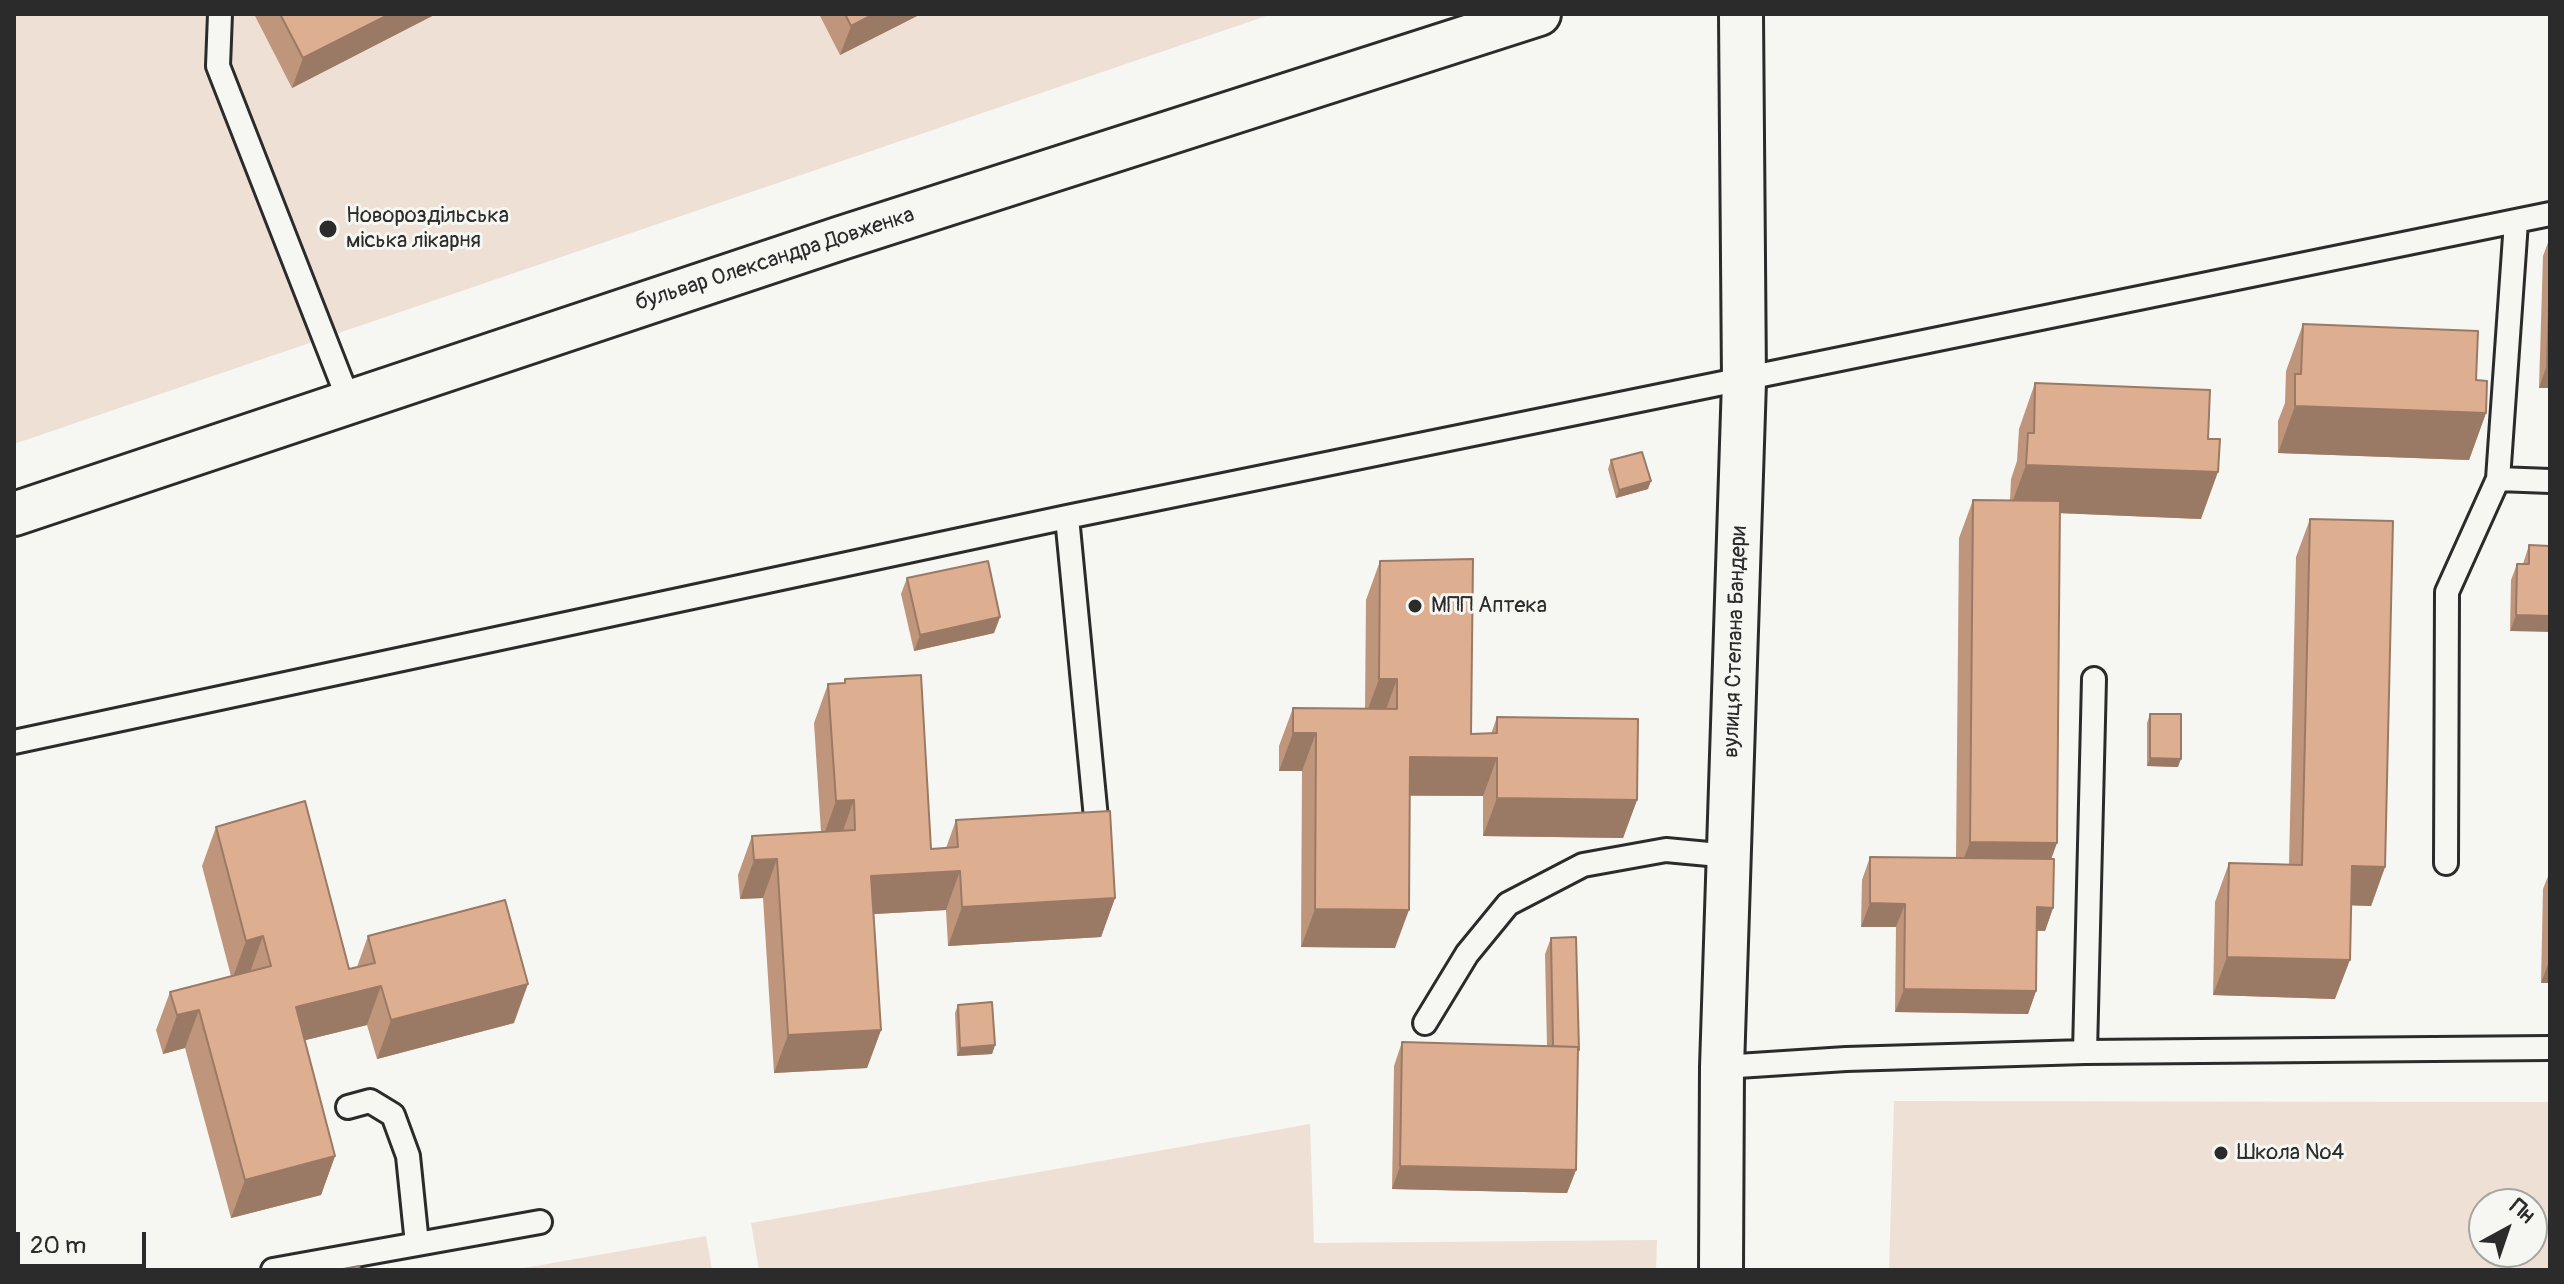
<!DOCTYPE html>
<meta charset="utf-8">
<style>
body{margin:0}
#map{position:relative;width:2564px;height:1284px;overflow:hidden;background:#f6f6f2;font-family:Pangolin,sans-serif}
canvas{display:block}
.frame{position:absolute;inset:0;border:16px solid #2b2b2b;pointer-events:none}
.north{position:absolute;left:2468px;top:1188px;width:80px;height:80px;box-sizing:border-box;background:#f6f6f2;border:2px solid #a5a5a2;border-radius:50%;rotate:40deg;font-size:22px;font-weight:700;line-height:32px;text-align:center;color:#2b2b2b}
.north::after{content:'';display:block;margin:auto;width:28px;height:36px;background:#2b2b2b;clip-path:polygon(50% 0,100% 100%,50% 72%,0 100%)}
.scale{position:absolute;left:16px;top:1232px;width:130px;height:36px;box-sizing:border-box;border:4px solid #2b2b2b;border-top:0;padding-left:10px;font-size:24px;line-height:28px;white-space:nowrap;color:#2b2b2b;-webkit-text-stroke:6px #f6f6f2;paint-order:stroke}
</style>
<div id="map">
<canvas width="2564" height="1284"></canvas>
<div class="frame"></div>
<div class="north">Пн</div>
<div class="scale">20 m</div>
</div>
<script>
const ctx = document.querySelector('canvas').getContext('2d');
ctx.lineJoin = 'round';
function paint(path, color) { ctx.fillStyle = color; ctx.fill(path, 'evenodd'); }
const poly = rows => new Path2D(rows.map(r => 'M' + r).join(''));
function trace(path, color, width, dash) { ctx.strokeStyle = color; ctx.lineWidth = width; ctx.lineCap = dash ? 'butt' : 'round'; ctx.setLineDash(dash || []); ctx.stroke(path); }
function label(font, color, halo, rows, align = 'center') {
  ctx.font = font + ' Pangolin,sans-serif'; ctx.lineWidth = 6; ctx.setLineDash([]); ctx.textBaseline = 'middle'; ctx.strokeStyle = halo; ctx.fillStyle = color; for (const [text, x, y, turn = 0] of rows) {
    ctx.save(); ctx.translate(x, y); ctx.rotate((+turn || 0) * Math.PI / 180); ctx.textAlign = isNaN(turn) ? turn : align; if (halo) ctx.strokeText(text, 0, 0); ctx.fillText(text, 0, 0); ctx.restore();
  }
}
paint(poly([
 [14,14,1272,14,14,444],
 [1894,1101,2550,1102,2550,1270,1889,1270],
 [2484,1204,2532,1204,2532,1252,2484,1252],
 [1310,1124,1314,1243,1657,1240,1656,1270,759,1270,751,1223],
 [706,1236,712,1270,513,1270]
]), '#efe0d5');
const lane = poly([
 [220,14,218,66,349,401],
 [2498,479,2550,481],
 [1067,517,1096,818],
 [14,742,1067,517,2550,214],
 [2446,863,2447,592,2498,479,2516,222],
 [1425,1023,1467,954,1508,904,1583,865,1666,850,1730,856],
 [2085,1052,2094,679],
 [1722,1067,1846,1059,2085,1052,2550,1048],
 [348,1107,370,1101,393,1115,408,1156,417,1244],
 [273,1270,540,1222]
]);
const street = poly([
 [14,514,841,238,1539,14],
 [1721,1270,1722,1067,1744,381,1741,14]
]);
trace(lane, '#2b2b2b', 28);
trace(street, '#2b2b2b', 48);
trace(lane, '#f6f6f2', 22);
trace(street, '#f6f6f2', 42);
paint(poly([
 [254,14,436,14,292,88],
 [819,14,921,14,840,55],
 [2550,237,2550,388,2539,388,2543,256],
 [2303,324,2476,380,2486,413,2469,460,2278,453,2278,421,2285,403,2286,371],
 [2035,383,2201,519,2060,513,2051,859,2053,908,2045,931,2037,931,2036,991,2028,1014,1895,1012,1896,927,1861,927,1862,880,1870,857,1956,858,1959,538,1973,500,2010,500,2011,479,2017,461,2019,429],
 [1611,460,1648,489,1616,498,1608,469],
 [2310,519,2385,867,2371,906,2351,905,2335,999,2213,995,2215,902,2229,863,2289,864,2296,557],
 [2529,545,2550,546,2510,631,2511,580,2517,564,2523,564],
 [1380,561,1471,734,1491,734,1497,717,1637,800,1623,838,1483,836,1483,796,1409,796,1395,948,1301,947,1302,771,1279,771,1279,746,1293,708,1365,709,1366,600],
 [907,578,1000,617,994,633,914,651,901,594],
 [845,679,931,849,946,848,956,820,1115,898,1101,937,948,946,946,910,874,914,881,1030,867,1068,774,1073,763,898,740,899,738,875,752,836,821,832,814,723,828,684,844,683],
 [2150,714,2178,767,2147,766,2147,723],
 [216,827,349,969,357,967,368,936,514,1023,377,1059,367,1025,305,1040,335,1156,321,1195,231,1218,185,1048,163,1054,156,1030,170,992,231,976,202,866],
 [2550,871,2550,983,2541,983,2543,889],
 [1551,938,1576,1170,1567,1193,1392,1189,1394,1066,1402,1042,1547,1046,1545,954],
 [958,1005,995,1045,992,1054,957,1056,955,1013]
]), '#bf967c');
paint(poly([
 [390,14,436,14,292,88,303,58],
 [874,14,921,14,840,55,851,26],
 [2547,365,2550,365,2550,388,2539,388],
 [2295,406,2486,413,2469,460,2278,453],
 [2026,465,2218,472,2201,519,2009,511],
 [1651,481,1648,489,1616,498,1619,490],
 [2516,615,2550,616,2550,632,2510,631],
 [1000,617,994,633,914,651,920,635],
 [1379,679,1397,679,1383,718,1365,717],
 [1293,733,1316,733,1302,771,1279,771],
 [1410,757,1497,758,1483,796,1396,795],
 [2150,758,2181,759,2178,767,2147,766],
 [1497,798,1637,800,1623,838,1483,836],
 [854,800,840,839,822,840,836,801],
 [1970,842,2057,843,2043,882,1955,881],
 [777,859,763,898,740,899,754,860],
 [2352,866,2385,867,2371,906,2338,905],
 [960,871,946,910,857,915,871,876],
 [1115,898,1101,937,948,946,962,907],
 [1870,903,1905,904,1896,927,1861,927],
 [2037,907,2053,908,2045,931,2029,930],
 [1315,909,1409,910,1395,948,1301,947],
 [263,936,249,975,232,980,246,941],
 [2227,957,2350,960,2335,999,2213,995],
 [2550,959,2550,983,2541,983],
 [528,984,514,1023,377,1059,391,1020],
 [381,986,367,1025,282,1046,296,1007],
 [1904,989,2036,991,2028,1014,1895,1012],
 [199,1010,185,1048,163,1054,177,1015],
 [881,1030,867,1068,774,1073,788,1035],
 [995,1045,992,1054,957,1056,960,1048],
 [335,1156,321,1195,231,1218,245,1180],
 [1400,1166,1576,1170,1567,1193,1392,1189]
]), '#9b7a65');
const building = poly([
 [280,14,390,14,303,58,280,14],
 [845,14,874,14,851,26,845,14],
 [2550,277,2550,365,2547,365,2550,277],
 [2303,324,2478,331,2476,380,2487,381,2486,413,2295,406,2295,374,2301,374,2303,324],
 [2035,383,2210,390,2208,439,2220,439,2218,472,2026,465,2028,433,2034,433,2035,383],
 [1642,452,1651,481,1619,490,1611,460,1642,452],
 [1973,500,2060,501,2057,843,1970,842,1973,500],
 [2310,519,2393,521,2385,867,2352,866,2350,960,2227,957,2229,863,2302,865,2310,519],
 [2529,545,2550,546,2550,616,2516,615,2517,564,2529,564,2529,545],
 [1473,559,1471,734,1497,733,1497,717,1638,719,1637,800,1497,798,1497,758,1410,757,1409,910,1315,909,1316,733,1293,733,1293,708,1397,709,1397,679,1379,679,1380,561,1473,559],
 [988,561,1000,617,920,635,907,578,988,561],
 [921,675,931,849,958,847,956,820,1110,811,1115,898,962,907,960,871,871,876,881,1030,788,1035,777,859,754,860,752,836,855,830,854,800,836,801,828,684,845,683,845,679,921,675],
 [2150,714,2181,714,2181,759,2150,758,2150,714],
 [305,801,349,969,375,963,368,936,505,900,528,984,391,1020,381,986,296,1007,335,1156,245,1180,199,1010,177,1015,170,992,271,966,263,936,246,941,216,827,305,801],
 [1870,857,2054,859,2053,908,2037,907,2036,991,1904,989,1905,904,1870,903,1870,857],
 [1576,937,1579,1050,1578,1050,1578,1047,1553,1046,1551,938,1576,937],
 [992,1002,995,1045,960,1048,958,1005,992,1002],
 [1402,1042,1578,1047,1576,1170,1400,1166,1402,1042],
 [359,1266,360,1270,338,1270,359,1266]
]);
paint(building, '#deae90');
trace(building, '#9b7a65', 2);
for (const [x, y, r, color] of [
 [328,229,10,"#2b2b2b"],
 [1415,606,8,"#2b2b2b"],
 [2221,1153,8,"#2b2b2b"]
]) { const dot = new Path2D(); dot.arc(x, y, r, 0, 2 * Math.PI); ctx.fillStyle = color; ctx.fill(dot); trace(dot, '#f6f6f2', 3); }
label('22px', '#2b2b2b', '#f6f6f2', [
 ["Новороздільська",346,216],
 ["міська лікарня",346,241],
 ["МПП Аптека",1431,606],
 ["Школа №4",2237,1153]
], 'left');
label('22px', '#2b2b2b', '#f6f6f2', [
 ["бульвар Олександра Довженка",775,260,-18],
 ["вулиця Степана Бандери",1736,642,-88]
]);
</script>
